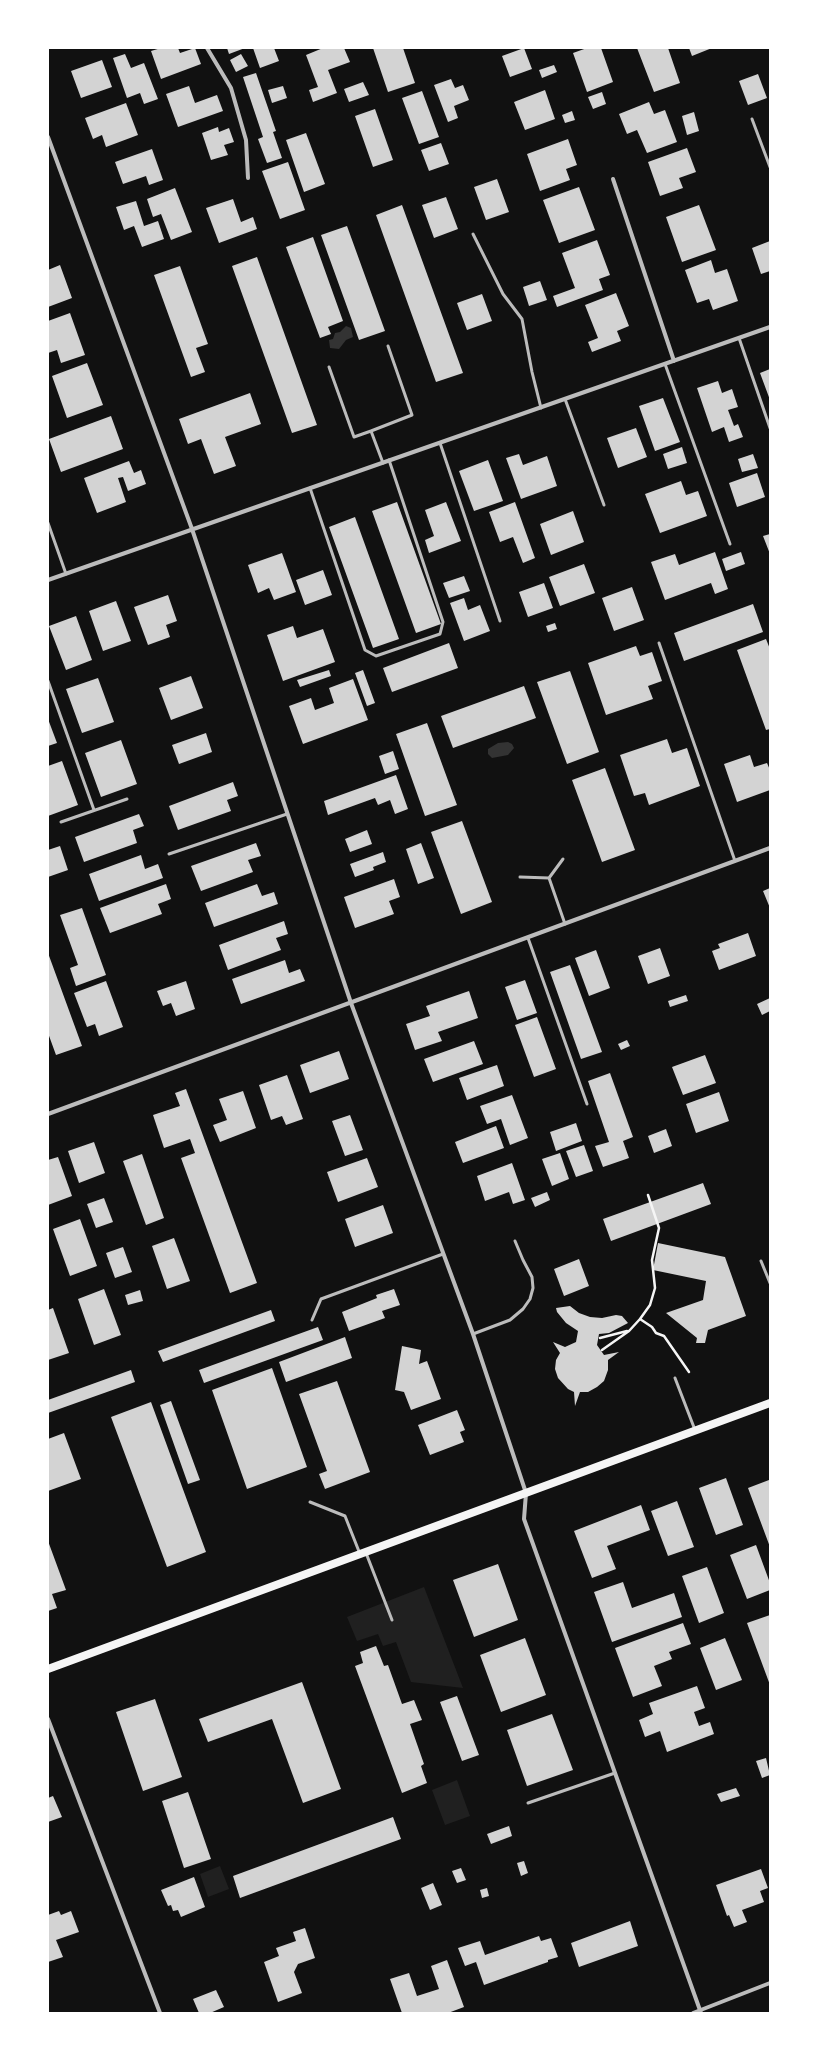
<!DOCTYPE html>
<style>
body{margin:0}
#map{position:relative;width:818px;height:2061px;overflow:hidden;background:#111;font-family:Roboto,sans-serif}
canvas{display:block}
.frame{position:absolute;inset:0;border:49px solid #fff;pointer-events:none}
</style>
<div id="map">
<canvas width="818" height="2061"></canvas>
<div class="frame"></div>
</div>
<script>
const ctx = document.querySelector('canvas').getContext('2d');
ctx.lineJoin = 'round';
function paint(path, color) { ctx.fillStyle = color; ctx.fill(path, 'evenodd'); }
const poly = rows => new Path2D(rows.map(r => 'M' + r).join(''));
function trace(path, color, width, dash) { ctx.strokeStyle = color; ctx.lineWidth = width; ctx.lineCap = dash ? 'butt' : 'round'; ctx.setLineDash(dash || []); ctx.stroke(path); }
paint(poly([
 [424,1587,463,1688,411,1682,396,1642,383,1646,378,1634,357,1641,347,1617],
 [457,1780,470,1816,445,1825,432,1790],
 [220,1866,229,1889,208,1897,200,1874]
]), '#202020');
paint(poly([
 [346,326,351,328,353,337,346,340,339,349,330,348,329,340,333,339,335,333,340,332],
 [508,742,512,744,514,748,508,755,492,758,488,754,488,749,498,743]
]), '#333');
paint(poly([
 [161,48,178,48,180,53,195,48,201,64,161,79,151,51],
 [227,48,245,48,229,54],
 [253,48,274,48,279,61,260,68],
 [323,48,344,48,350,62,328,70,337,93,313,102,309,90,318,87,306,55],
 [373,48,403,48,415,83,388,92],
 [524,48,532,69,510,77,502,56],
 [587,48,601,48,613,82,587,92,573,53],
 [637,48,668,48,680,83,654,92],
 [689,48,712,48,692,56],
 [125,54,131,68,144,63,158,99,144,104,140,93,127,98,113,58],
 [241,54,248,66,236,72,230,60],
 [102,60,112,87,81,98,71,71],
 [554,65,557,72,542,78,539,70],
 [256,73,276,131,273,132,282,158,267,163,258,139,263,137,243,77],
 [758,74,767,98,748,105,739,81],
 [451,79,455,88,463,85,469,100,454,106,458,118,448,122,434,85],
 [363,82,369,95,349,102,344,89],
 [189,86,195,103,217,95,223,111,178,127,166,94],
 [283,86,287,98,272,103,268,90],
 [545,90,555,119,525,130,514,102],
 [422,91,439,137,419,144,402,98],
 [602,92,606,104,593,109,588,97],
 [649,102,654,114,665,110,677,142,647,153,637,130,627,134,619,114],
 [126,103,138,135,106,147,102,135,93,139,85,118],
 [375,109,393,160,373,167,355,116],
 [572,111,575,120,565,123,562,115],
 [694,112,699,131,687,135,682,116],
 [218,127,219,132,229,128,234,142,224,145,228,155,211,160,202,133],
 [306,133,325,184,304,192,286,140],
 [568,139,577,165,566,169,570,180,540,191,527,154],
 [441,143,449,164,429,171,421,150],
 [687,148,696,172,679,178,683,188,660,196,648,162],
 [152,149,163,180,149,185,146,176,123,184,115,162],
 [288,162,305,210,280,219,262,171],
 [497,179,509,212,486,220,474,187],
 [579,187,595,230,559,243,543,200],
 [175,188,192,232,171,240,161,214,153,217,147,199],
 [446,197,458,229,434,238,422,205],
 [233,199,241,222,253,217,257,229,219,243,206,208],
 [136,201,144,226,158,221,164,239,142,247,134,226,124,230,116,207],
 [402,205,463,373,436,382,376,215],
 [699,205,716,250,682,262,666,217],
 [347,226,385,331,359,340,321,235],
 [313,237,343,321,328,327,331,334,320,338,286,247],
 [597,240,610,275,599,279,603,290,557,307,553,296,575,288,562,253],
 [770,241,770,271,761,274,752,248],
 [257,257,317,425,292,433,232,266],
 [711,260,715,273,727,269,738,301,713,310,709,299,697,303,685,270],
 [60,265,72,298,48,307,48,270],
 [180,266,208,344,196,348,205,372,191,377,154,275],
 [540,281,547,300,529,306,523,287],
 [616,293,629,326,617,331,621,341,592,352,588,342,598,338,585,305],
 [482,294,492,321,467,330,457,303],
 [70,313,85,355,61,363,57,350,48,353,48,321],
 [87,363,103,405,67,418,52,376],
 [770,369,770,400,760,373],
 [718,381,722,393,732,389,738,407,728,410,734,426,738,424,743,437,729,442,724,427,712,432,697,388],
 [250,393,261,424,225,437,236,466,214,474,201,439,188,444,179,419],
 [663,398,680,442,655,451,639,406],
 [111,416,123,449,61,472,49,439],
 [636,428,647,457,618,468,607,438],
 [682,447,687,463,668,469,663,454],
 [519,454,523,465,547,456,557,486,521,499,506,458],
 [753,454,758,468,742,472,738,459],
 [488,460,503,501,474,511,459,471],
 [129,461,134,473,141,470,146,484,128,491,123,477,118,478,126,502,97,513,84,478],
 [757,473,765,497,737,507,729,483],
 [681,481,686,495,698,491,707,516,660,533,645,494],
 [397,502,441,624,416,633,372,511],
 [446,502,461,541,429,553,425,540,434,536,425,510],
 [515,502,535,558,523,563,513,537,500,542,489,512],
 [573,511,584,542,551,555,540,524],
 [355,517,399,639,373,648,329,527],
 [770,534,770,554,763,536],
 [715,552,728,589,715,594,711,583,665,600,651,562,675,554,679,565],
 [741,552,745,564,726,571,722,559],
 [282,553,296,592,274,600,269,588,258,593,248,565],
 [584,564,595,593,560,606,549,577],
 [323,570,332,595,305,605,296,580],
 [464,576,470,591,449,598,443,583],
 [544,583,553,608,528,617,519,592],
 [632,587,644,620,614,631,602,598],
 [168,595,177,621,166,625,170,637,148,645,134,607],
 [464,598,468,610,480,605,490,631,464,641,450,603],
 [116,601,131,641,103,651,89,611],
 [753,604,763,632,684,661,674,633],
 [76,616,92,660,66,670,49,626],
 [555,623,557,629,548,632,546,626],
 [293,626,297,638,323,629,335,662,283,681,267,635],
 [766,639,770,649,770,729,766,730,737,650],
 [449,643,458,668,392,692,383,668],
 [636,646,640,656,652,652,662,681,648,686,653,699,606,715,588,663],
 [329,670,331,676,300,687,297,680],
 [363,670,375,703,367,706,355,673],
 [570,671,599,752,567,764,537,682],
 [191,676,203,708,171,720,159,688],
 [98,678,114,722,82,733,66,689],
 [353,679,368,720,303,744,289,706,311,698,315,710,334,703,329,688],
 [524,686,536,718,453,748,441,716],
 [48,719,57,743,48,746],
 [427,723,457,805,425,816,396,734],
 [206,733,212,752,179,764,172,745],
 [667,739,672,753,687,748,700,786,649,805,645,793,634,796,620,755],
 [121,740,137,784,101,797,85,753],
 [393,751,399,769,385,774,379,756],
 [750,755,754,767,767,763,770,770,770,790,737,802,724,764],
 [62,761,78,805,48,816,48,766],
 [605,768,635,850,602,862,572,780],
 [396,775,408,809,395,814,390,800,378,805,375,798,328,815,324,801],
 [233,782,238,796,227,800,231,811,178,830,169,806],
 [139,814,144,826,133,830,137,843,84,862,75,837],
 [462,821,492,902,461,914,431,832],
 [367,830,372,844,350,852,345,839],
 [256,843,261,856,248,860,253,872,201,891,191,866],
 [421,843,434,878,418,884,406,849],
 [60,846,68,870,48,877,48,850],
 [383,852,386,862,373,867,374,870,355,877,350,864],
 [141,855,145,869,158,864,163,878,99,901,89,874],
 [394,879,400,897,389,901,394,914,355,928,344,897],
 [166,884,171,899,158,904,162,914,110,933,100,908],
 [257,884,262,896,274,892,278,904,214,927,205,903],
 [770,888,770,908,763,891],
 [82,908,106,975,76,986,70,968,78,965,60,915],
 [284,921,288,934,276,938,281,950,228,970,219,945],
 [748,933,756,956,719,970,712,951,720,948,718,944],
 [660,948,670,976,648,984,638,956],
 [596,950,610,988,589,996,575,958],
 [48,953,82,1046,56,1055,48,1033],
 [285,960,289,973,300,969,305,981,241,1004,232,979],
 [570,965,602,1052,581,1059,550,972],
 [525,980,537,1013,517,1020,505,987],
 [106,981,123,1027,99,1036,95,1024,87,1027,74,993],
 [186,981,195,1009,176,1016,171,1003,163,1006,157,991],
 [469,991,478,1018,438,1032,442,1041,415,1050,406,1024,430,1016,426,1006],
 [686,995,688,1001,670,1007,668,1001],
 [770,998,770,1011,762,1015,757,1004],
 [537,1017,556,1069,534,1077,515,1025],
 [627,1040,630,1046,621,1050,618,1044],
 [474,1041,483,1064,433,1082,424,1059],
 [339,1051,349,1079,310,1093,300,1065],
 [705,1055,716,1083,683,1095,672,1067],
 [497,1065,504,1086,467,1100,459,1078],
 [610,1073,633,1137,623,1141,629,1158,603,1167,595,1146,609,1142,588,1081],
 [287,1075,303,1119,286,1125,282,1116,271,1120,259,1085],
 [186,1089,257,1283,230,1293,181,1158,195,1153,190,1139,164,1148,153,1115,180,1106,175,1093],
 [243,1091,256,1128,220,1142,213,1125,227,1120,219,1099],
 [719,1092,729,1121,696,1133,686,1104],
 [512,1095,528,1138,510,1145,501,1119,487,1124,480,1106],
 [350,1115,363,1150,345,1156,332,1121],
 [576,1123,582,1141,556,1151,550,1132],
 [496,1126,504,1148,463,1163,455,1142],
 [666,1129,672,1146,654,1153,648,1136],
 [94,1142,105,1173,79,1183,68,1151],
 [584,1145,593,1171,576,1177,566,1151],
 [560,1153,569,1179,552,1186,542,1159],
 [142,1154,164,1218,146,1225,123,1161],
 [58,1157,72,1196,48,1205,48,1160],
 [367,1158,378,1187,338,1202,327,1172],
 [512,1163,525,1200,513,1204,509,1192,485,1201,477,1176],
 [703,1183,711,1204,611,1241,603,1219],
 [547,1192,550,1200,535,1207,531,1198],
 [104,1198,113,1222,96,1228,87,1204],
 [383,1205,393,1233,355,1247,345,1219],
 [80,1219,97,1266,70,1276,53,1229],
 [174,1238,190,1281,167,1289,152,1246],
 [658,1243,725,1257,746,1316,708,1330,705,1343,696,1343,697,1338,666,1313,703,1300,706,1281,653,1270],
 [123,1247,132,1272,115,1278,106,1253],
 [579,1259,589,1286,564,1296,554,1269],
 [104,1289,121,1335,94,1345,78,1299],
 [394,1289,400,1305,382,1311,385,1318,349,1331,342,1312,377,1298,376,1295],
 [140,1290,143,1301,128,1305,125,1295],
 [570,1306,579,1313,590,1317,602,1318,616,1315,622,1316,628,1323,609,1333,599,1334,597,1345,604,1355,619,1352,608,1360,608,1370,604,1381,597,1387,588,1392,580,1392,575,1406,574,1392,568,1389,558,1378,555,1369,556,1360,560,1353,553,1342,565,1347,576,1342,578,1331,566,1323,557,1312,556,1308],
 [53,1308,69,1353,48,1360,48,1310],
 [271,1310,275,1321,163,1362,158,1351],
 [318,1327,323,1340,204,1383,199,1370],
 [345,1337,352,1358,286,1382,279,1362],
 [402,1346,421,1350,419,1364,427,1361,441,1399,411,1410,404,1392,395,1390],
 [272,1368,307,1467,247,1489,212,1390],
 [131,1370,135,1382,48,1413,48,1400],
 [337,1381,370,1472,325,1489,319,1474,327,1471,299,1394],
 [171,1401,200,1480,188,1484,160,1405],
 [151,1402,206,1552,167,1567,111,1417],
 [457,1410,465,1430,460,1432,464,1442,430,1455,418,1425],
 [64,1433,81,1479,48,1491,48,1439],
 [726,1478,743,1525,716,1535,699,1488],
 [769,1480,770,1484,770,1547,748,1488],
 [677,1501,694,1547,668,1556,651,1511],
 [641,1505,650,1530,607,1546,616,1569,592,1578,574,1531],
 [48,1541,66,1590,52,1594,57,1608,48,1611],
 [756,1545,770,1583,770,1590,747,1599,730,1555],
 [498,1564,518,1620,474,1637,453,1580],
 [707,1567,724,1613,699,1623,682,1576],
 [623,1582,632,1608,674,1593,682,1617,612,1642,594,1592],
 [770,1615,770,1685,747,1623],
 [683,1623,691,1644,669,1652,672,1659,654,1666,662,1686,633,1697,615,1648],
 [525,1638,546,1695,501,1712,480,1655],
 [725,1638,742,1680,716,1690,700,1648],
 [376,1646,384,1666,388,1665,402,1704,414,1700,422,1720,410,1724,424,1764,421,1766,427,1783,402,1793,355,1666,363,1663,360,1652],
 [302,1682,341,1789,303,1803,272,1719,208,1742,199,1719],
 [697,1686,705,1708,694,1712,699,1726,710,1722,714,1734,667,1752,660,1731,645,1737,639,1720,653,1714,649,1703],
 [457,1696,479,1755,462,1761,440,1702],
 [155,1699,182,1777,143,1791,116,1712],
 [552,1714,573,1770,527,1786,507,1730],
 [766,1758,770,1775,762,1778,756,1761],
 [736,1788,740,1796,721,1802,717,1794],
 [188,1792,211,1859,184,1868,162,1801],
 [53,1796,62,1817,48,1822,48,1798],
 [393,1817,401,1839,240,1898,233,1876],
 [509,1826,512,1836,491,1844,487,1834],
 [524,1861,528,1873,521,1876,517,1863],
 [461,1868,466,1880,457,1883,452,1871],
 [761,1869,768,1888,760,1891,764,1902,742,1910,747,1922,734,1927,729,1915,727,1916,716,1885],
 [194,1877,205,1907,181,1917,178,1910,173,1911,171,1905,168,1906,161,1890],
 [433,1883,442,1905,430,1910,421,1888],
 [487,1888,489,1896,482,1898,480,1890],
 [59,1911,61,1915,71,1911,79,1932,56,1940,63,1957,48,1962,48,1915],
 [630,1921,638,1946,579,1967,571,1943],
 [305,1928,315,1958,298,1964,294,1972,302,1993,278,2002,264,1962,279,1956,276,1948,296,1941,293,1932],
 [539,1936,541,1941,551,1938,558,1957,548,1960,548,1962,484,1985,476,1962,465,1966,458,1948,480,1941,485,1955],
 [447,1960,464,2007,448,2013,402,2013,390,1979,409,1973,417,1996,439,1989,431,1966],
 [216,1990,224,2007,210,2013,199,2013,193,1999]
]), '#d3d3d3');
trace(poly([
 [640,1319,650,1305,655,1288,652,1260,659,1228,648,1195],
 [600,1338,627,1331],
 [602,1350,629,1331,640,1319,652,1327,656,1333,664,1336,689,1372]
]), '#f5f5f5', 2.5);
trace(poly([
 [752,119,770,167],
 [473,234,503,294,522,319,532,372,541,408],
 [739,338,770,428],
 [665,364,730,544],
 [329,367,354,437,371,431],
 [565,399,604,505],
 [440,443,500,621],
 [383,463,371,431,412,415,388,346],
 [310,488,365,650,376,656,440,634,443,622,389,460],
 [48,523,66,574],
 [659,643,735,861],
 [48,681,94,810],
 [61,822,127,799],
 [169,854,287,814],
 [563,859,549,878,565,924],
 [520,877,549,878],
 [528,938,587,1104],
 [761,1261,770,1283],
 [312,1320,321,1299,443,1254],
 [473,1334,510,1320,523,1309,530,1299,533,1288,532,1277,523,1260,515,1241],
 [675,1378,695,1430],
 [310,1502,345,1516,360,1554],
 [366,1553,392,1620],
 [528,1803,615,1773]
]), '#bcbcbc', 3);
trace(poly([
 [207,48,231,88,246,140,248,178],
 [48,137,192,529,351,1003,473,1334,526,1493,524,1519,701,2013],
 [613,179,674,361],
 [48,580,770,327],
 [48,1114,770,848],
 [48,1719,160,2013],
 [693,2013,770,1983]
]), '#bcbcbc', 4);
trace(poly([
 [48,1669,770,1403]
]), '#f5f5f5', 8);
</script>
